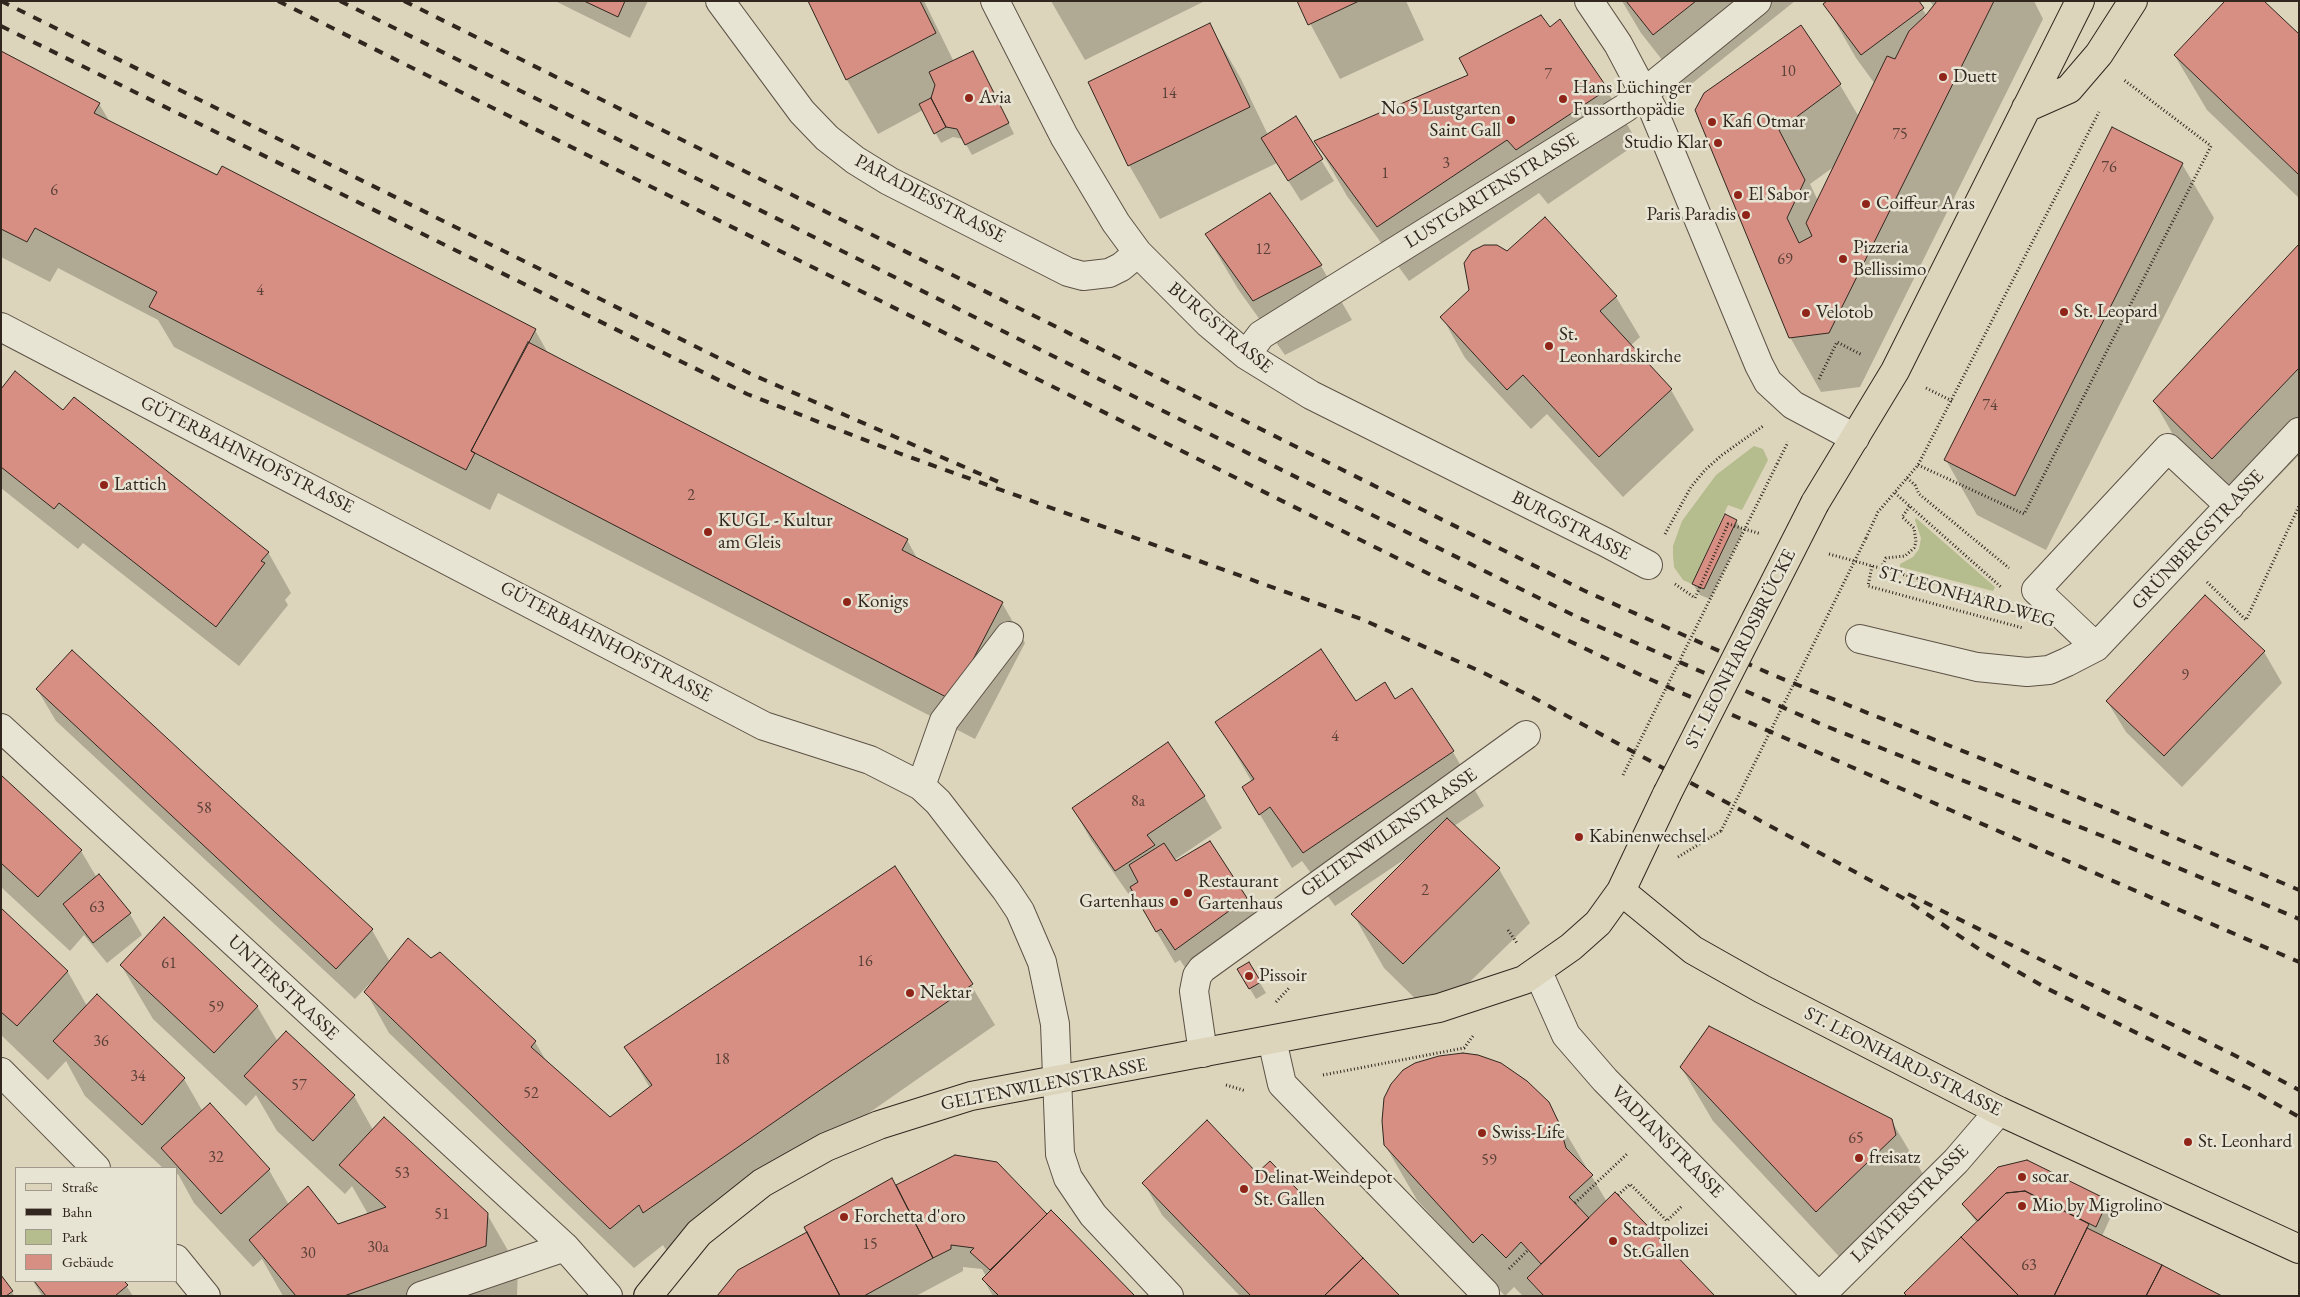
<!DOCTYPE html>
<meta charset="utf-8">
<style>
body{margin:0}
#map{position:relative;width:2300px;height:1297px;overflow:hidden;background:#dcd5bb;font-family:"EB Garamond",serif}
canvas{display:block}
.frame{position:absolute;inset:0;border:2px solid #31271f;pointer-events:none}
.legend{position:absolute;left:15px;top:1167px;width:162px;height:115px;box-sizing:border-box;background:#e8e4d3;border:1px solid #9f988b;margin:0;padding:6px 9px;list-style:none;font-size:15px;color:#31271f}
.legend li{display:flex;align-items:center;gap:10px;height:25px}
.legend b{width:25px;border:1px solid #9f988b}
</style>
<div id="map">
<canvas width="2300" height="1297"></canvas>
<div class="frame"></div>
<ul class="legend">
<li><b style="height:6px;background:#dcd5bb"></b>Straße</li>
<li><b style="height:6px;background:#31271f"></b>Bahn</li>
<li><b style="height:14px;background:#b5bc8d"></b>Park</li>
<li><b style="height:14px;background:#d78e83"></b>Gebäude</li>
</ul>
</div>
<script>
const ctx = document.querySelector('canvas').getContext('2d');
ctx.lineJoin = 'round';
function paint(path, color) { ctx.fillStyle = color; ctx.fill(path, 'evenodd'); }
const poly = rows => new Path2D(rows.map(r => 'M' + r).join(''));
function trace(path, color, width, dash) { ctx.strokeStyle = color; ctx.lineWidth = width; ctx.lineCap = dash ? 'butt' : 'round'; ctx.setLineDash(dash || []); ctx.stroke(path); }
function label(font, color, halo, rows, align = 'center') {
  ctx.font = font + ' "EB Garamond",serif'; ctx.lineWidth = 5; ctx.setLineDash([]); ctx.textBaseline = 'middle'; ctx.strokeStyle = halo; ctx.fillStyle = color; for (const [text, x, y, turn = 0] of rows) {
    ctx.save(); ctx.translate(x, y); ctx.rotate((+turn || 0) * Math.PI / 180); ctx.textAlign = isNaN(turn) ? turn : align; if (halo) ctx.strokeText(text, 0, 0); ctx.fillText(text, 0, 0); ctx.restore();
  }
}
paint(poly([
 [1754,446,1763,449,1768,460,1742,510,1728,505,1692,584,1683,580,1674,567,1673,555,1673,546,1682,521,1716,475],
 [1916,518,1995,587,1993,591,1900,567,1900,564,1913,557,1919,549,1921,538,1915,520]
]), '#b5bc8d');
paint(poly([
 [555,1,648,1,630,38],
 [809,1,924,1,954,62,979,63,1014,134,972,155,963,139,953,137,941,143,923,110,878,134,847,80],
 [1051,1,1203,1,1203,2,1085,60],
 [1298,1,1406,1,1424,40,1340,79],
 [1622,1,1795,1,1685,89,1641,33],
 [1917,1,1927,16,1934,7,1930,1,2034,1,2043,19,1860,387,1821,392,1790,337,1697,110,1801,27,1840,85,1859,117,1875,84,1856,58,1825,4],
 [1835,166,1818,201,1810,184],
 [1210,25,1241,79,1268,135,1321,160,1334,181,1301,201,1277,163,1160,219,1129,165],
 [2299,36,2299,198,2207,110,2175,56],
 [1,52,99,104,110,122,535,330,549,355,907,540,918,560,1002,603,1025,643,975,739,498,493,490,510,174,347,158,320,58,268,50,282,1,257],
 [1606,89,1638,143,1548,204,1539,193,1409,281,1347,196,1316,142],
 [2182,164,2214,218,2046,550,1977,515,1946,460],
 [1206,235,1321,266,1352,320,1285,355,1238,289],
 [2299,245,2299,455,2244,512,2185,456,2154,401],
 [1616,297,1640,337,1630,346,1671,390,1694,430,1623,497,1547,414,1531,429,1465,358,1442,317],
 [1,391,63,412,268,552,291,593,285,600,288,605,239,666,83,543,78,549,1,488],
 [1736,521,1743,532,1710,599,1700,595,1693,584],
 [2264,652,2282,683,2182,787,2126,732,2107,701],
 [37,689,372,930,390,962,535,1042,548,1064,610,1118,650,1088,626,1047,971,985,995,1025,668,1253,663,1245,634,1268,389,1033,366,992,375,981,374,979,355,999,56,721],
 [1395,701,1453,752,1484,806,1454,826,1499,869,1530,923,1434,1017,1384,968,1353,914,1408,857,1335,906,1302,861,1292,868,1244,788,1252,782,1217,722,1355,702],
 [1,776,81,851,97,878,130,914,142,935,107,963,84,935,70,951,1,887],
 [1204,796,1222,828,1173,861,1174,863,1210,842,1265,930,1194,981,1180,960,1175,963,1138,900,1134,902,1091,840,1073,808],
 [1,910,68,972,87,1006,184,1079,203,1112,269,1170,289,1205,337,1225,368,1214,352,1186,345,1194,277,1131,256,1095,246,1106,153,1019,121,965,257,1006,278,1042,354,1096,373,1130,487,1214,518,1268,517,1296,283,1296,262,1259,253,1267,194,1203,178,1174,176,1175,176,1168,163,1168,85,1096,66,1061,48,1080,1,1035],
 [1249,964,1266,993,1256,999,1239,970],
 [1681,1067,1891,1120,1923,1174,1927,1190,1848,1266,1713,1121],
 [1548,1103,1607,1202,1713,1296,1523,1296,1514,1287,1505,1296,1417,1200,1385,1145],
 [955,1156,996,1163,1047,1215,1134,1296,993,1296,983,1279,986,1276,982,1269,963,1267,963,1271,916,1296,718,1296,895,1187],
 [1998,1168,2107,1201,2113,1212,2102,1236,1977,1223,1963,1204],
 [1257,1175,1399,1296,1240,1296,1162,1215,1144,1183],
 [33,1281,123,1281,133,1296,42,1296],
 [12,1291,14,1296,1,1296]
]), '#0003');
const building = poly([
 [584,1,625,1,618,17,584,1],
 [808,1,920,1,936,33,846,80,808,1],
 [1297,1,1359,1,1308,25,1297,1],
 [1626,1,1696,1,1653,35,1626,1],
 [1827,1,1919,1,1924,8,1861,55,1823,4,1827,1],
 [1937,1,1994,1,1829,333,1789,338,1695,110,1704,93,1801,25,1841,84,1779,130,1805,180,1787,218,1799,243,1812,236,1806,223,1887,56,1895,59,1909,31,1926,15,1937,1],
 [2225,1,2264,1,2299,34,2299,175,2174,55,2225,1],
 [1541,15,1550,27,1560,19,1608,89,1516,150,1507,140,1377,227,1314,141,1468,75,1459,58,1541,15],
 [1210,23,1250,107,1128,166,1088,82,1210,23],
 [1,51,100,103,94,113,217,175,222,166,536,329,471,451,475,453,466,470,149,307,157,292,35,228,27,242,1,229,1,51],
 [973,51,1009,123,965,145,957,129,946,127,931,98,935,85,929,72,973,51],
 [931,98,946,127,934,134,919,104,931,98],
 [1296,116,1323,159,1288,181,1261,138,1296,116],
 [2112,127,2183,163,2015,496,1944,460,2112,127],
 [1270,193,1322,265,1253,301,1205,234,1270,193],
 [1545,217,1617,296,1600,311,1672,389,1599,457,1523,375,1507,390,1440,317,1469,290,1464,263,1472,251,1484,245,1497,245,1507,251,1545,217],
 [2299,244,2299,368,2212,459,2153,401,2299,244],
 [528,342,908,539,902,550,1003,602,952,700,471,451,528,342],
 [15,371,63,410,74,397,269,552,261,561,265,563,216,627,59,503,54,509,1,467,1,389,15,371],
 [1725,514,1737,520,1704,589,1692,584,1725,514],
 [2205,595,2265,651,2164,756,2106,701,2205,595],
 [1321,649,1356,701,1385,682,1395,699,1412,688,1454,751,1303,853,1270,807,1259,815,1242,787,1254,779,1215,722,1321,649],
 [72,650,373,929,336,969,36,689,72,650],
 [1168,742,1205,796,1147,835,1155,845,1115,871,1072,808,1168,742],
 [1,775,82,850,38,897,1,863,1,775],
 [1447,818,1500,868,1403,964,1351,914,1447,818],
 [1210,841,1247,898,1175,950,1161,929,1156,932,1130,887,1138,882,1129,865,1164,843,1176,861,1210,841],
 [895,866,973,984,643,1213,639,1205,610,1229,364,992,408,938,431,958,440,952,536,1041,531,1047,610,1117,652,1085,624,1047,895,866],
 [99,874,131,913,93,943,63,904,99,874],
 [1,908,68,971,17,1026,1,1012,1,908],
 [164,917,258,1006,214,1053,120,965,164,917],
 [1249,962,1261,982,1249,989,1237,969,1249,962],
 [97,994,185,1078,142,1125,53,1041,97,994],
 [1709,1026,1892,1119,1896,1135,1816,1212,1680,1067,1709,1026],
 [286,1031,355,1095,313,1141,244,1076,286,1031],
 [1463,1053,1478,1055,1501,1063,1527,1081,1549,1102,1559,1123,1566,1148,1593,1175,1569,1197,1589,1218,1541,1264,1521,1242,1506,1258,1482,1234,1473,1243,1384,1145,1382,1121,1384,1098,1391,1084,1403,1070,1415,1063,1439,1056,1463,1053],
 [210,1103,270,1169,221,1214,161,1148,210,1103],
 [384,1117,488,1213,486,1246,344,1296,296,1296,249,1240,308,1186,338,1224,386,1207,339,1165,384,1117],
 [1207,1120,1257,1173,1270,1161,1363,1258,1324,1296,1251,1296,1142,1183,1207,1120],
 [955,1155,997,1162,1047,1214,990,1270,970,1252,974,1248,951,1245,951,1249,933,1258,896,1185,955,1155],
 [2027,1160,2108,1200,2096,1227,2025,1191,2006,1193,1978,1221,1962,1204,1998,1167,2027,1160],
 [892,1178,933,1258,864,1296,840,1296,804,1227,892,1178],
 [2025,1191,2089,1224,2054,1296,2019,1296,1961,1237,2006,1193,2025,1191],
 [1615,1192,1618,1195,1715,1296,1544,1296,1527,1278,1615,1192],
 [1051,1210,1064,1223,1135,1296,999,1296,982,1279,1051,1210],
 [2087,1228,2162,1265,2146,1296,2054,1296,2087,1228],
 [807,1232,840,1296,717,1296,738,1270,807,1232],
 [1961,1237,2019,1296,1907,1296,1904,1293,1961,1237],
 [1363,1258,1400,1296,1324,1296,1363,1258],
 [2162,1265,2222,1296,2146,1296,2162,1265],
 [1,1275,13,1291,6,1296,1,1296,1,1275],
 [34,1281,124,1281,128,1285,115,1296,46,1296,34,1281]
]);
paint(building, '#d78e83');
trace(building, '#31271f', 1);
const minor = poly([
 [720,1,802,112,827,138,855,160,889,181,1068,272,1083,276,1109,273,1121,267,1138,253],
 [995,1,1064,136,1116,223,1138,253,1208,323,1246,355,1311,395,1605,542,1648,565],
 [1589,1,1618,44,1654,112,1759,365,1768,382,1793,405,1855,438],
 [1,327,764,726,870,760,921,786,938,802,1006,890,1020,911,1042,962,1055,1024,1060,1154,1068,1178,1093,1215,1169,1296],
 [1246,355,1261,335,1625,108,1757,1],
 [1860,639,1977,667,2027,672,2049,670,2067,662,2096,647,2299,432],
 [2096,647,2036,590,2168,448,2230,506],
 [1,728,565,1247,608,1296],
 [921,786,944,721,1009,636],
 [1538,972,1566,1035,1605,1080,1818,1296],
 [1272,1040,1282,1084,1485,1293],
 [1203,1053,1194,991,1197,976,1202,969,1526,735],
 [1,1072,96,1168],
 [176,1259,206,1296],
 [421,1296,565,1247],
 [1820,1296,1956,1161,1999,1111]
]);
const major = poly([
 [2026,108,2069,89,2099,54,2133,1],
 [1815,503,1895,371,2080,1],
 [1621,891,1693,950,1762,989,1999,1111,2299,1249],
 [648,1296,699,1233,762,1183,826,1147,879,1125,971,1096,1439,1008,1524,980,1571,947,1598,923,1621,891,1667,794]
]);
trace(minor, '#5c5246', 30);
trace(major, '#31271f', 30);
trace(poly([
 [1819,379,1837,342,1862,355],
 [1926,388,1952,401],
 [1777,464,1788,442],
 [1918,465,2024,514,2211,146,2124,80],
 [1907,478,1915,485,1919,494,2009,568],
 [1895,493,2001,587],
 [1665,534,1691,487,1705,470,1722,455,1763,426],
 [1866,538,1878,512,1918,465,2099,112],
 [1829,554,1996,600,2002,598],
 [1872,566,1868,586,2023,628],
 [1881,568,1886,558,1905,556,1914,548,1916,542,1914,528,1902,517,1910,506],
 [2207,582,2246,620,2299,506],
 [1675,584,1695,598,1728,524,1761,534],
 [1678,857,1721,831],
 [1508,930,1517,943],
 [1276,1002,1289,988],
 [1323,1075,1464,1048,1473,1036],
 [1226,1085,1246,1091],
 [1618,1195,1630,1184,1667,1221,1682,1206],
 [1575,1203,1627,1154],
 [1509,1269,1528,1250]
]), '#31271f', 3, [1, 2.5]);
trace(minor, '#e8e4d3', 28);
trace(major, '#dcd5bb', 28);
trace(poly([
 [1,1,753,375,1001,483],
 [278,1,1441,580,1645,677,2299,962],
 [340,1,1577,617,1823,725,2100,835,2299,919],
 [404,1,1585,591,1773,675,2105,808,2299,890],
 [1,26,747,394,901,454,1361,619,1482,672,1534,698,1903,898,1982,951,2046,988,2250,1089,2299,1117],
 [1908,894,2234,1055,2299,1090]
]), '#31271f', 4, [9, 9]);
const majorBridge = poly([
 [1667,794,1815,503]
]);
trace(majorBridge, '#31271f', 30, []);
trace(poly([
 [1623,775,1777,464],
 [1721,831,1866,538]
]), '#31271f', 3, [1, 2.5]);
trace(majorBridge, '#dcd5bb', 28);
for (const [x, y, r, color] of [
 [1943,77,5,"#8f2418"],
 [969,98,5,"#8f2418"],
 [1563,99,5,"#8f2418"],
 [1511,120,5,"#8f2418"],
 [1712,122,5,"#8f2418"],
 [1718,143,5,"#8f2418"],
 [1738,195,5,"#8f2418"],
 [1866,204,5,"#8f2418"],
 [1746,215,5,"#8f2418"],
 [1843,259,5,"#8f2418"],
 [2064,312,5,"#8f2418"],
 [1806,313,5,"#8f2418"],
 [1549,346,5,"#8f2418"],
 [104,485,5,"#8f2418"],
 [708,532,5,"#8f2418"],
 [847,602,5,"#8f2418"],
 [1579,837,5,"#8f2418"],
 [1188,893,5,"#8f2418"],
 [1174,902,5,"#8f2418"],
 [1249,976,5,"#8f2418"],
 [910,993,5,"#8f2418"],
 [1482,1133,5,"#8f2418"],
 [2188,1142,5,"#8f2418"],
 [1859,1158,5,"#8f2418"],
 [2022,1177,5,"#8f2418"],
 [1244,1189,5,"#8f2418"],
 [2022,1206,5,"#8f2418"],
 [844,1217,5,"#8f2418"],
 [1613,1241,5,"#8f2418"]
]) { const dot = new Path2D(); dot.arc(x, y, r, 0, 2 * Math.PI); ctx.fillStyle = color; ctx.fill(dot); trace(dot, '#e8e4d3', 2); }
label('16px', '#5a4138', null, [
 ["10",1788,72],
 ["7",1548,75],
 ["14",1169,94],
 ["75",1900,135],
 ["3",1446,164],
 ["76",2109,168],
 ["1",1385,174],
 ["6",54,191],
 ["12",1263,250],
 ["69",1785,260],
 ["4",260,291],
 ["74",1990,406],
 ["2",691,496],
 ["9",2185,676],
 ["4",1335,737],
 ["8a",1138,802],
 ["58",204,809],
 ["2",1425,891],
 ["63",97,908],
 ["16",865,962],
 ["61",169,964],
 ["59",216,1008],
 ["36",101,1042],
 ["18",722,1060],
 ["34",138,1077],
 ["57",299,1086],
 ["52",531,1094],
 ["65",1856,1139],
 ["32",216,1158],
 ["59",1489,1161],
 ["53",402,1174],
 ["51",442,1215],
 ["15",870,1245],
 ["30a",378,1248],
 ["30",308,1254],
 ["63",2029,1266]
]);
label('19px', '#31271f', '#e8e4d3', [
 ["Duett",1953,77],
 ["Hans Lüchinger",1573,88],
 ["Fussorthopädie",1573,110],
 ["Avia",979,98],
 ["No 5 Lustgarten",1501,109,"right"],
 ["Saint Gall",1501,131,"right"],
 ["Kafi Otmar",1722,122],
 ["Studio Klar",1708,143,"right"],
 ["El Sabor",1748,195],
 ["Coiffeur Aras",1876,204],
 ["Paris Paradis",1736,215,"right"],
 ["Pizzeria",1853,248],
 ["Bellissimo",1853,270],
 ["St. Leopard",2074,312],
 ["Velotob",1816,313],
 ["St.",1559,335],
 ["Leonhardskirche",1559,357],
 ["Lattich",114,485],
 ["KUGL - Kultur",718,521],
 ["am Gleis",718,543],
 ["Konigs",857,602],
 ["Kabinenwechsel",1589,837],
 ["Restaurant",1198,882],
 ["Gartenhaus",1198,904],
 ["Gartenhaus",1164,902,"right"],
 ["Pissoir",1259,976],
 ["Nektar",920,993],
 ["Swiss-Life",1492,1133],
 ["St. Leonhard",2198,1142],
 ["freisatz",1869,1158],
 ["socar",2032,1177],
 ["Delinat-Weindepot",1254,1178],
 ["St. Gallen",1254,1200],
 ["Mio by Migrolino",2032,1206],
 ["Forchetta d'oro",854,1217],
 ["Stadtpolizei",1623,1230],
 ["St.Gallen",1623,1252]
], 'left');
label('19px', '#31271f', '#e8e4d3', [
 ["LUSTGARTENSTRASSE",1492,191,-32],
 ["PARADIESSTRASSE",930,199,28],
 ["BURGSTRASSE",1220,328,40],
 ["GÜTERBAHNHOFSTRASSE",247,455,27],
 ["BURGSTRASSE",1571,526,27],
 ["GRÜNBERGSTRASSE",2198,540,-47],
 ["ST. LEONHARD-WEG",1967,597,16],
 ["GÜTERBAHNHOFSTRASSE",606,642,28],
 ["ST. LEONHARDSBRÜCKE",1741,649,-63],
 ["GELTENWILENSTRASSE",1389,833,-35],
 ["UNTERSTRASSE",283,988,43],
 ["ST. LEONHARD-STRASSE",1903,1062,27],
 ["GELTENWILENSTRASSE",1044,1085,-11],
 ["VADIANSTRASSE",1667,1142,45],
 ["LAVATERSTRASSE",1910,1204,-45]
]);
</script>
